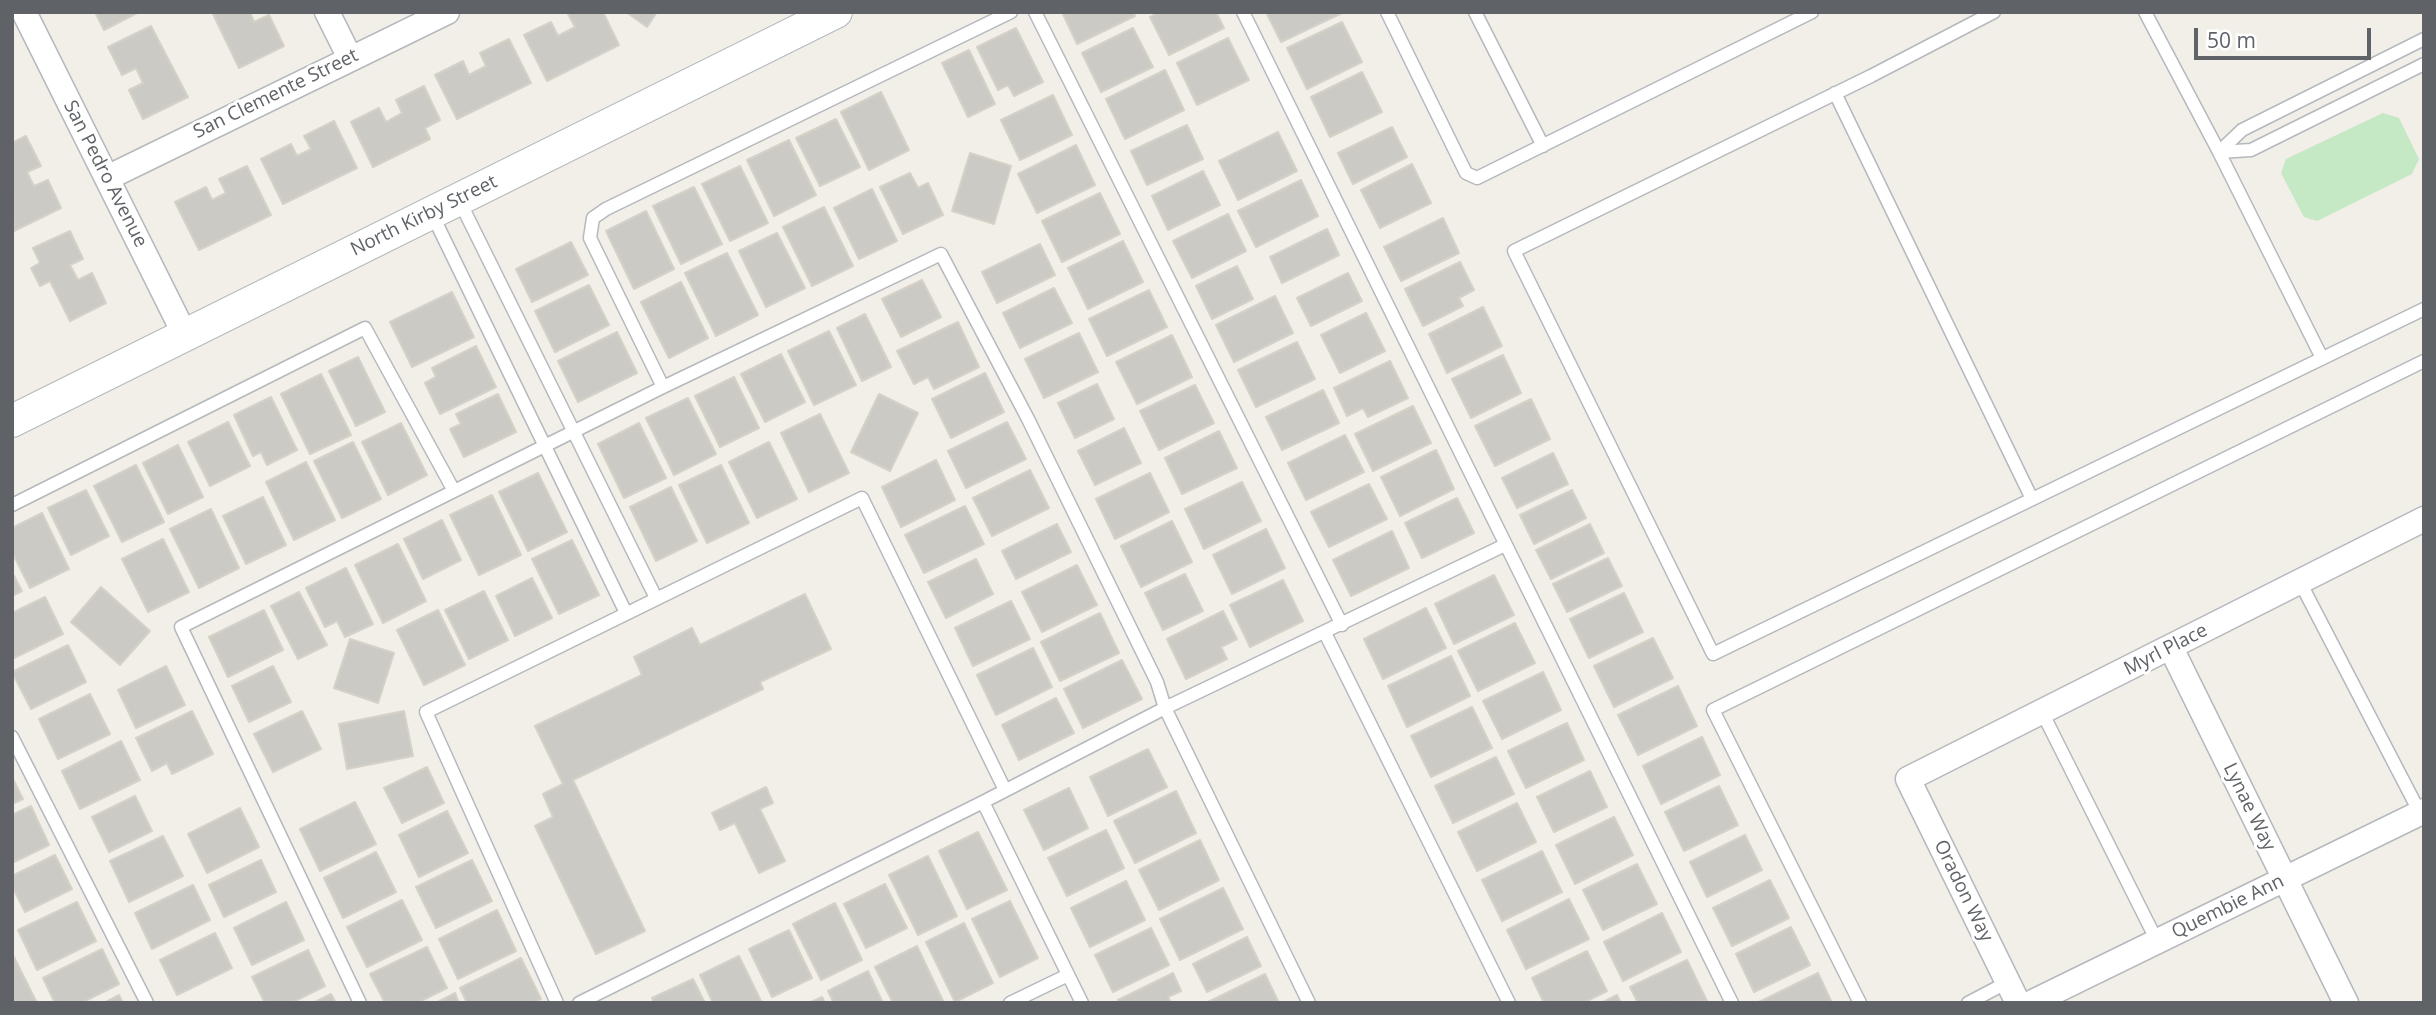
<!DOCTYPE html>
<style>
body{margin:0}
#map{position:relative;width:2436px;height:1015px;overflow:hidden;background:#f1efe8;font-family:"Open Sans",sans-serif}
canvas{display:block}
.frame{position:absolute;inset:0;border:14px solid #5f6368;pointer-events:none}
.scale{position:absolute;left:2194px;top:28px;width:177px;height:32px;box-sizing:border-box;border:4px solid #5f6368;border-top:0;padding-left:9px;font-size:21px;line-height:24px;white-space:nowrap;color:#5f6368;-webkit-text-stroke:5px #fff;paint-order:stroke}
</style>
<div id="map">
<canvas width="2436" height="1015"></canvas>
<div class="frame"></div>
<div class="scale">50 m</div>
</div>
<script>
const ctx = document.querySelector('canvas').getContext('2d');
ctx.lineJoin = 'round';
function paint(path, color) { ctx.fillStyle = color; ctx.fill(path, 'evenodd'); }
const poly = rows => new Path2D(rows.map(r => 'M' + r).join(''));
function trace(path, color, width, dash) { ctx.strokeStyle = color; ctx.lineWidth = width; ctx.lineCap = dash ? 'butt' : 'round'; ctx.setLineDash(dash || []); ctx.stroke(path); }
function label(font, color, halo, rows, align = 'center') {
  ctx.font = font + ' "Open Sans",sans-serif'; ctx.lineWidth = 6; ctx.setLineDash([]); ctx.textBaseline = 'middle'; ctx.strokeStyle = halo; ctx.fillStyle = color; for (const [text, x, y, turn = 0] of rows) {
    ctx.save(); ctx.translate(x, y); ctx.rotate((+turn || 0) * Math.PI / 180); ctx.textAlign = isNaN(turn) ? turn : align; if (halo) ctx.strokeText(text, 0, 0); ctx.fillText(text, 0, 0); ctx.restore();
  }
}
paint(poly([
 [2383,113,2399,118,2419,159,2412,174,2317,221,2304,217,2281,173,2286,159]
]), '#c5e8c5');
const building = poly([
 [95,12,139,12,104,30,95,12],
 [212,12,250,12,254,22,269,15,284,46,239,68,212,12],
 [571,12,603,12,619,45,547,81,524,35,551,22,558,36,575,27,568,14,571,12],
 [626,12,657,12,647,27,626,12],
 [1062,12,1133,12,1135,16,1077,44,1062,12],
 [1159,12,1216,12,1224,28,1169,55,1150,17,1159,12],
 [1266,12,1342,12,1342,13,1281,42,1266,12],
 [1342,22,1362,62,1307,89,1287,48,1342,22],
 [151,26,188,97,143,119,129,90,143,83,136,68,122,75,108,47,151,26],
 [1016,28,1043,82,1014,96,1008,85,998,90,977,47,1016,28],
 [1133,28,1153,67,1101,92,1082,53,1133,28],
 [1228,38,1249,80,1197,105,1177,63,1228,38],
 [509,39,531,83,457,119,435,75,463,61,469,75,486,66,480,53,509,39],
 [969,50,995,104,968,117,942,63,969,50],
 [1165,70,1184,110,1125,139,1106,99,1165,70],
 [1362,72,1382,112,1330,137,1311,97,1362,72],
 [424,86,440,120,425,128,430,139,373,167,351,122,379,108,386,122,402,113,396,100,424,86],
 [881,92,909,150,869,170,841,112,881,92],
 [1053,95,1072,135,1020,160,1001,120,1053,95],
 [836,119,860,167,820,186,796,138,836,119],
 [334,121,357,168,283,204,261,159,291,144,297,156,311,149,304,136,334,121],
 [1187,125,1203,159,1147,185,1131,151,1187,125],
 [1392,127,1407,157,1353,184,1338,153,1392,127],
 [1278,132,1297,171,1238,200,1219,161,1278,132],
 [26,136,41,166,27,172,34,186,48,180,61,208,14,231,12,143,26,136],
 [789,140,816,195,774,216,747,160,789,140],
 [1076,145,1095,185,1037,213,1018,174,1076,145],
 [970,153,1011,166,994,224,952,211,970,153],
 [1412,164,1431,203,1380,228,1361,190,1412,164],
 [247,166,271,215,199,250,175,202,206,187,212,200,226,193,219,179,247,166],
 [740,166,768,223,730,241,702,184,740,166],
 [1203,171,1220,205,1168,230,1152,196,1203,171],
 [910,173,918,188,928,183,943,215,903,234,880,187,910,173],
 [1301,180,1318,216,1256,247,1238,211,1301,180],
 [694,187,722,244,681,264,653,206,694,187],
 [872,189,897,241,859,259,834,208,872,189],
 [1100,193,1120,234,1062,262,1042,221,1100,193],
 [824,207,853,266,812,286,783,227,824,207],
 [646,211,674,269,634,289,606,231,646,211],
 [1228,214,1246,251,1192,278,1173,241,1228,214],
 [1443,218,1459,253,1401,281,1384,247,1443,218],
 [1327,229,1339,255,1282,283,1270,257,1327,229],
 [70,231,83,259,70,265,78,280,92,273,106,303,70,321,50,281,40,286,31,268,40,263,33,248,70,231],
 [777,233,805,288,766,307,739,251,777,233],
 [1123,241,1143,282,1088,309,1068,268,1123,241],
 [571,242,588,275,532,302,516,269,571,242],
 [1040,244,1055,275,997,303,982,272,1040,244],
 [727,253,758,315,716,336,685,273,727,253],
 [1460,262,1474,290,1459,298,1463,306,1423,326,1405,289,1460,262],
 [1237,266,1253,299,1212,319,1196,286,1237,266],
 [1348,273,1362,301,1311,326,1297,298,1348,273],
 [922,280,941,317,901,337,882,299,922,280],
 [681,282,708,338,669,358,641,302,681,282],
 [589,285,609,325,555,352,535,311,589,285],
 [1054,288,1072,323,1020,348,1003,313,1054,288],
 [1149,290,1167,327,1107,356,1089,319,1149,290],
 [452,292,474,337,412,367,390,322,452,292],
 [1275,296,1293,333,1234,362,1216,325,1275,296],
 [1483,307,1502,346,1447,373,1429,334,1483,307],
 [1366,313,1385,351,1340,373,1321,335,1366,313],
 [865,314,891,367,862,381,837,328,865,314],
 [958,322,979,367,934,389,928,377,914,384,897,351,958,322],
 [829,331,856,385,814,405,788,351,829,331],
 [617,332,637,373,578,402,558,361,617,332],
 [1079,333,1098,372,1044,398,1025,359,1079,333],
 [1172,335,1192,377,1137,404,1116,362,1172,335],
 [1297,342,1315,379,1256,407,1238,370,1297,342],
 [476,346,496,387,440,414,425,383,436,377,432,368,476,346],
 [781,354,805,402,765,422,741,374,781,354],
 [1503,355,1521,393,1471,418,1452,379,1503,355],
 [358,357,385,412,356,426,329,371,358,357],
 [1390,361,1408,398,1368,417,1363,408,1347,416,1334,388,1390,361],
 [985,373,1004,412,951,438,932,399,985,373],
 [321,374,351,435,310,454,281,394,321,374],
 [734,377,759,428,720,447,695,396,734,377],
 [1097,384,1114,419,1075,438,1058,403,1097,384],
 [1195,385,1214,423,1159,450,1140,411,1195,385],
 [1323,390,1339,423,1282,450,1266,417,1323,390],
 [498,394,516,432,464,457,450,429,461,424,456,414,498,394],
 [879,394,918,413,890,471,851,452,879,394],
 [271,397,297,450,267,465,261,452,253,456,234,415,271,397],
 [688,398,716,454,674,475,646,418,688,398],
 [1531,399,1550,439,1495,466,1475,426,1531,399],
 [1413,406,1431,443,1373,471,1355,434,1413,406],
 [820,414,849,473,809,492,781,433,820,414],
 [228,422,250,466,210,486,188,442,228,422],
 [1007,422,1026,459,966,488,948,451,1007,422],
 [401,423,427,475,388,495,362,442,401,423],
 [639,423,666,478,624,498,598,444,639,423],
 [1124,428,1141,463,1095,485,1078,451,1124,428],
 [1219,431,1237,468,1182,494,1165,458,1219,431],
 [1345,435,1364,472,1306,500,1288,463,1345,435],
 [353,442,381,499,342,518,314,461,353,442],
 [769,442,797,499,757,518,729,462,769,442],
 [178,445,203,497,168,514,143,463,178,445],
 [1436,450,1454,489,1400,516,1381,477,1436,450],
 [1553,453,1568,484,1517,508,1502,478,1553,453],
 [936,460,955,500,901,527,882,487,936,460],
 [306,462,335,520,294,540,266,482,306,462],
 [136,465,164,522,122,542,94,486,136,465],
 [721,465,749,523,707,543,679,485,721,465],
 [1030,470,1049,508,992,536,973,498,1030,470],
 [538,473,567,532,528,551,499,492,538,473],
 [1150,473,1169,512,1115,539,1096,499,1150,473],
 [1242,482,1261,521,1204,549,1185,509,1242,482],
 [1369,484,1387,519,1329,547,1311,512,1369,484],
 [671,487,697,541,656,561,630,507,671,487],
 [86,490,109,536,71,555,48,508,86,490],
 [1572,490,1586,518,1534,544,1520,515,1572,490],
 [492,495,521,555,479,575,450,515,492,495],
 [263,497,286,545,246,564,223,516,263,497],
 [1457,498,1474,533,1422,558,1405,523,1457,498],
 [965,506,984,544,924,573,905,535,965,506],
 [211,509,239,568,199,588,170,529,211,509],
 [42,513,69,569,30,588,12,552,12,528,42,513],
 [442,520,461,560,423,579,404,539,442,520],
 [1172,521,1192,562,1141,587,1121,546,1172,521],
 [1057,524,1071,552,1016,579,1002,551,1057,524],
 [1590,524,1604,553,1551,579,1536,550,1590,524],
 [1266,529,1285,568,1232,594,1213,555,1266,529],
 [1392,531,1409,568,1351,596,1333,560,1392,531],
 [163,539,189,592,148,612,122,559,163,539],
 [572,540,599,595,559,614,532,559,572,540],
 [398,544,426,601,383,623,355,565,398,544],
 [1608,558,1622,586,1567,612,1553,584,1608,558],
 [976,559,993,594,946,618,928,582,976,559],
 [1077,565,1097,605,1042,632,1022,592,1077,565],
 [346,568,373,624,345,637,337,621,325,627,306,588,346,568],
 [12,572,22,591,12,596,12,572],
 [1185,574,1203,611,1163,630,1145,593,1185,574],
 [1494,575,1514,615,1454,644,1435,604,1494,575],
 [532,578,552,618,515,636,496,596,532,578],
 [1283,580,1303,621,1250,647,1230,605,1283,580],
 [101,587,150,631,120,665,71,622,101,587],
 [484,591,508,640,469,659,445,610,484,591],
 [299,592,327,645,298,659,271,606,299,592],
 [1624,593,1643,632,1589,658,1570,619,1624,593],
 [805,594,831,649,760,682,763,689,573,780,645,931,596,954,535,826,553,817,543,794,563,784,535,726,642,675,634,657,692,628,700,645,805,594],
 [45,597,63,634,12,659,12,613,45,597],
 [1011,601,1030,639,973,666,955,628,1011,601],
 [1426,608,1446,648,1383,679,1364,639,1426,608],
 [264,610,283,650,228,677,209,637,264,610],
 [438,610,465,665,424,685,397,630,438,610],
 [1223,611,1237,639,1221,647,1227,659,1186,679,1167,639,1223,611],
 [1100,613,1119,653,1060,681,1041,642,1100,613],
 [1515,623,1535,663,1478,691,1458,651,1515,623],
 [1653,638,1673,678,1614,707,1594,666,1653,638],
 [350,639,394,653,378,703,334,688,350,639],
 [68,645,86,682,31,709,12,672,68,645],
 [1033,648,1052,687,996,715,977,675,1033,648],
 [1451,656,1470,696,1407,727,1388,686,1451,656],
 [1122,660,1142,699,1083,728,1064,689,1122,660],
 [166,666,185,705,136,728,118,690,166,666],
 [273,666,291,702,249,722,232,686,273,666],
 [1543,672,1561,710,1502,739,1483,701,1543,672],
 [1678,686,1697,726,1638,755,1618,715,1678,686],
 [90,694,110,734,58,759,39,719,90,694],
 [1056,698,1074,733,1019,760,1002,725,1056,698],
 [1472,707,1492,748,1431,777,1411,736,1472,707],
 [192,711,213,754,172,774,167,763,152,771,136,738,192,711],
 [302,711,321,749,273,772,254,734,302,711],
 [404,711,413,756,347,769,339,724,404,711],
 [1567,723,1584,760,1526,788,1508,751,1567,723],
 [1702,737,1720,775,1661,804,1643,766,1702,737],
 [121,741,140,780,80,809,62,771,121,741],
 [1148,749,1167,787,1108,816,1090,777,1148,749],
 [1496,757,1514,794,1453,823,1435,786,1496,757],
 [427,767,444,803,402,823,384,788,427,767],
 [1590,771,1607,807,1554,832,1537,797,1590,771],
 [12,777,23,799,12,804,12,777],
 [1719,786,1738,825,1684,851,1665,812,1719,786],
 [766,787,773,803,760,809,785,861,759,873,735,823,720,830,712,813,766,787],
 [1069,788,1088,828,1044,850,1024,810,1069,788],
 [1176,791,1196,833,1135,863,1114,821,1176,791],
 [135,796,152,831,109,852,92,817,135,796],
 [355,802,376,844,320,871,300,829,355,802],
 [1517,803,1536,842,1477,871,1458,832,1517,803],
 [31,806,49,845,12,863,12,815,31,806],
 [240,808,259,847,207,873,188,834,240,808],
 [447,811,468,853,419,877,399,835,447,811],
 [1614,817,1633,855,1575,884,1556,845,1614,817],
 [1106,830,1124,868,1067,896,1048,858,1106,830],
 [978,832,1007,890,967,909,939,851,978,832],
 [1745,835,1762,870,1707,897,1690,862,1745,835],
 [163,836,183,876,129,902,110,861,163,836],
 [1200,840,1219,880,1159,910,1139,870,1200,840],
 [1542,851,1562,892,1502,921,1482,880,1542,851],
 [376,852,396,892,343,918,324,878,376,852],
 [55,855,72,889,25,912,12,886,12,876,55,855],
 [928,856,957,916,918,935,889,875,928,856],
 [261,860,276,892,224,917,209,885,261,860],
 [472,860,492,901,436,928,416,887,472,860],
 [1637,864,1657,904,1603,930,1583,890,1637,864],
 [1770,880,1789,918,1732,946,1713,908,1770,880],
 [1126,881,1145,920,1090,947,1071,908,1126,881],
 [885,884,907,928,866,948,844,904,885,884],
 [193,885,210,920,152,949,135,913,193,885],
 [1223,888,1243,929,1180,960,1160,919,1223,888],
 [1569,899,1589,939,1526,969,1507,930,1569,899],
 [402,900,422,940,367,967,347,927,402,900],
 [1010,901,1038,958,1000,977,972,919,1010,901],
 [77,902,96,941,37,970,18,930,77,902],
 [286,902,304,940,252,965,234,928,286,902],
 [835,903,862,960,821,980,793,924,835,903],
 [497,910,516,951,458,979,439,939,497,910],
 [1662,913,1681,952,1623,981,1604,942,1662,913],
 [964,923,993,983,955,1002,926,942,964,923],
 [1791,927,1810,965,1754,992,1736,954,1791,927],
 [1151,928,1169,965,1113,992,1095,955,1151,928],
 [789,930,812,978,772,997,749,949,789,930],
 [215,933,232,968,177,995,160,960,215,933],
 [1247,937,1261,966,1207,992,1193,964,1247,937],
 [917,946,944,1003,893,1003,875,967,917,946],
 [427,947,447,988,417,1003,385,1003,370,974,427,947],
 [102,949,119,984,81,1003,55,1003,43,978,102,949],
 [308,950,325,986,291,1003,265,1003,252,977,308,950],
 [1587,951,1607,991,1583,1003,1544,1003,1532,978,1587,951],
 [739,956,762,1003,713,1003,700,975,739,956],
 [14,957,37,1003,12,1003,12,958,14,957],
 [521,958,541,999,533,1003,467,1003,460,988,521,958],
 [1687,960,1707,1001,1638,1003,1630,987,1687,960],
 [868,971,883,1003,834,1003,828,991,868,971],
 [1173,973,1181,991,1168,997,1171,1003,1119,1003,1118,1000,1173,973],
 [1818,973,1832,1003,1760,1003,1759,1002,1818,973],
 [1265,974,1279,1003,1206,1003,1265,974],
 [693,979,705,1003,654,1003,652,998,693,979],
 [455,993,459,1003,436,1003,455,993],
 [331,994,336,1003,313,1003,331,994],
 [119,995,123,1003,104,1003,119,995],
 [1617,995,1621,1003,1601,1003,1617,995],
 [822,997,825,1003,809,1003,822,997]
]);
paint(building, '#cccac5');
trace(building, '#d6d1c6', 2);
const service = poly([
 [1035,12,1342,625],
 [1243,12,1732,1003],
 [1387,12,1466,173,1477,178,1812,12],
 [1475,12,1543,146],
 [1994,12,1871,76,1514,251,1713,654,2424,309],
 [2145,12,2219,152,2322,358],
 [1835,93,2032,499],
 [2219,152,2242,130,2424,39],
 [2219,152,2251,150,2424,64],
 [459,200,656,598],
 [431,212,626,613],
 [663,387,590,238,593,218,606,209,1011,12],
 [12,505,365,328,454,491],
 [2300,582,2420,813],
 [1325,633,1509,1003],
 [2042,712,2157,941],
 [12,737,147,1003],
 [983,802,1082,1003],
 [360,1003,181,627,663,387,941,254,1028,419,1157,682,1165,708,983,802,579,1003],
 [557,1003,426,712,862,498,1005,790],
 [1010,1003,1068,975],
 [1309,1003,1165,708,1505,545],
 [1860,1003,1713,710,2424,361],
 [1968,1003,2008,982]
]);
const minor = poly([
 [24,12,185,335],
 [327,12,350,58],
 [107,178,447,12],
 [2171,648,2346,1003],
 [2018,1003,1908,779,2424,519],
 [2031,1003,2424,811]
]);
const tertiary = poly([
 [12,421,836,12]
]);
trace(service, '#b5b8bc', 15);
trace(minor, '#b5b8bc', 27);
trace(tertiary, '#b5b8bc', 34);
trace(service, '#fff', 12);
trace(minor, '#fff', 24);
trace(tertiary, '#fff', 32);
label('19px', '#5f6368', '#fff', [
 ["San Clemente Street",276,94,-26],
 ["San Pedro Avenue",105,174,63],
 ["North Kirby Street",424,216,-26],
 ["Myrl Place",2166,650,-27],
 ["Lynae Way",2249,807,64],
 ["Oradon Way",1963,891,64],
 ["Quembie Ann",2228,907,-26]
]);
</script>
